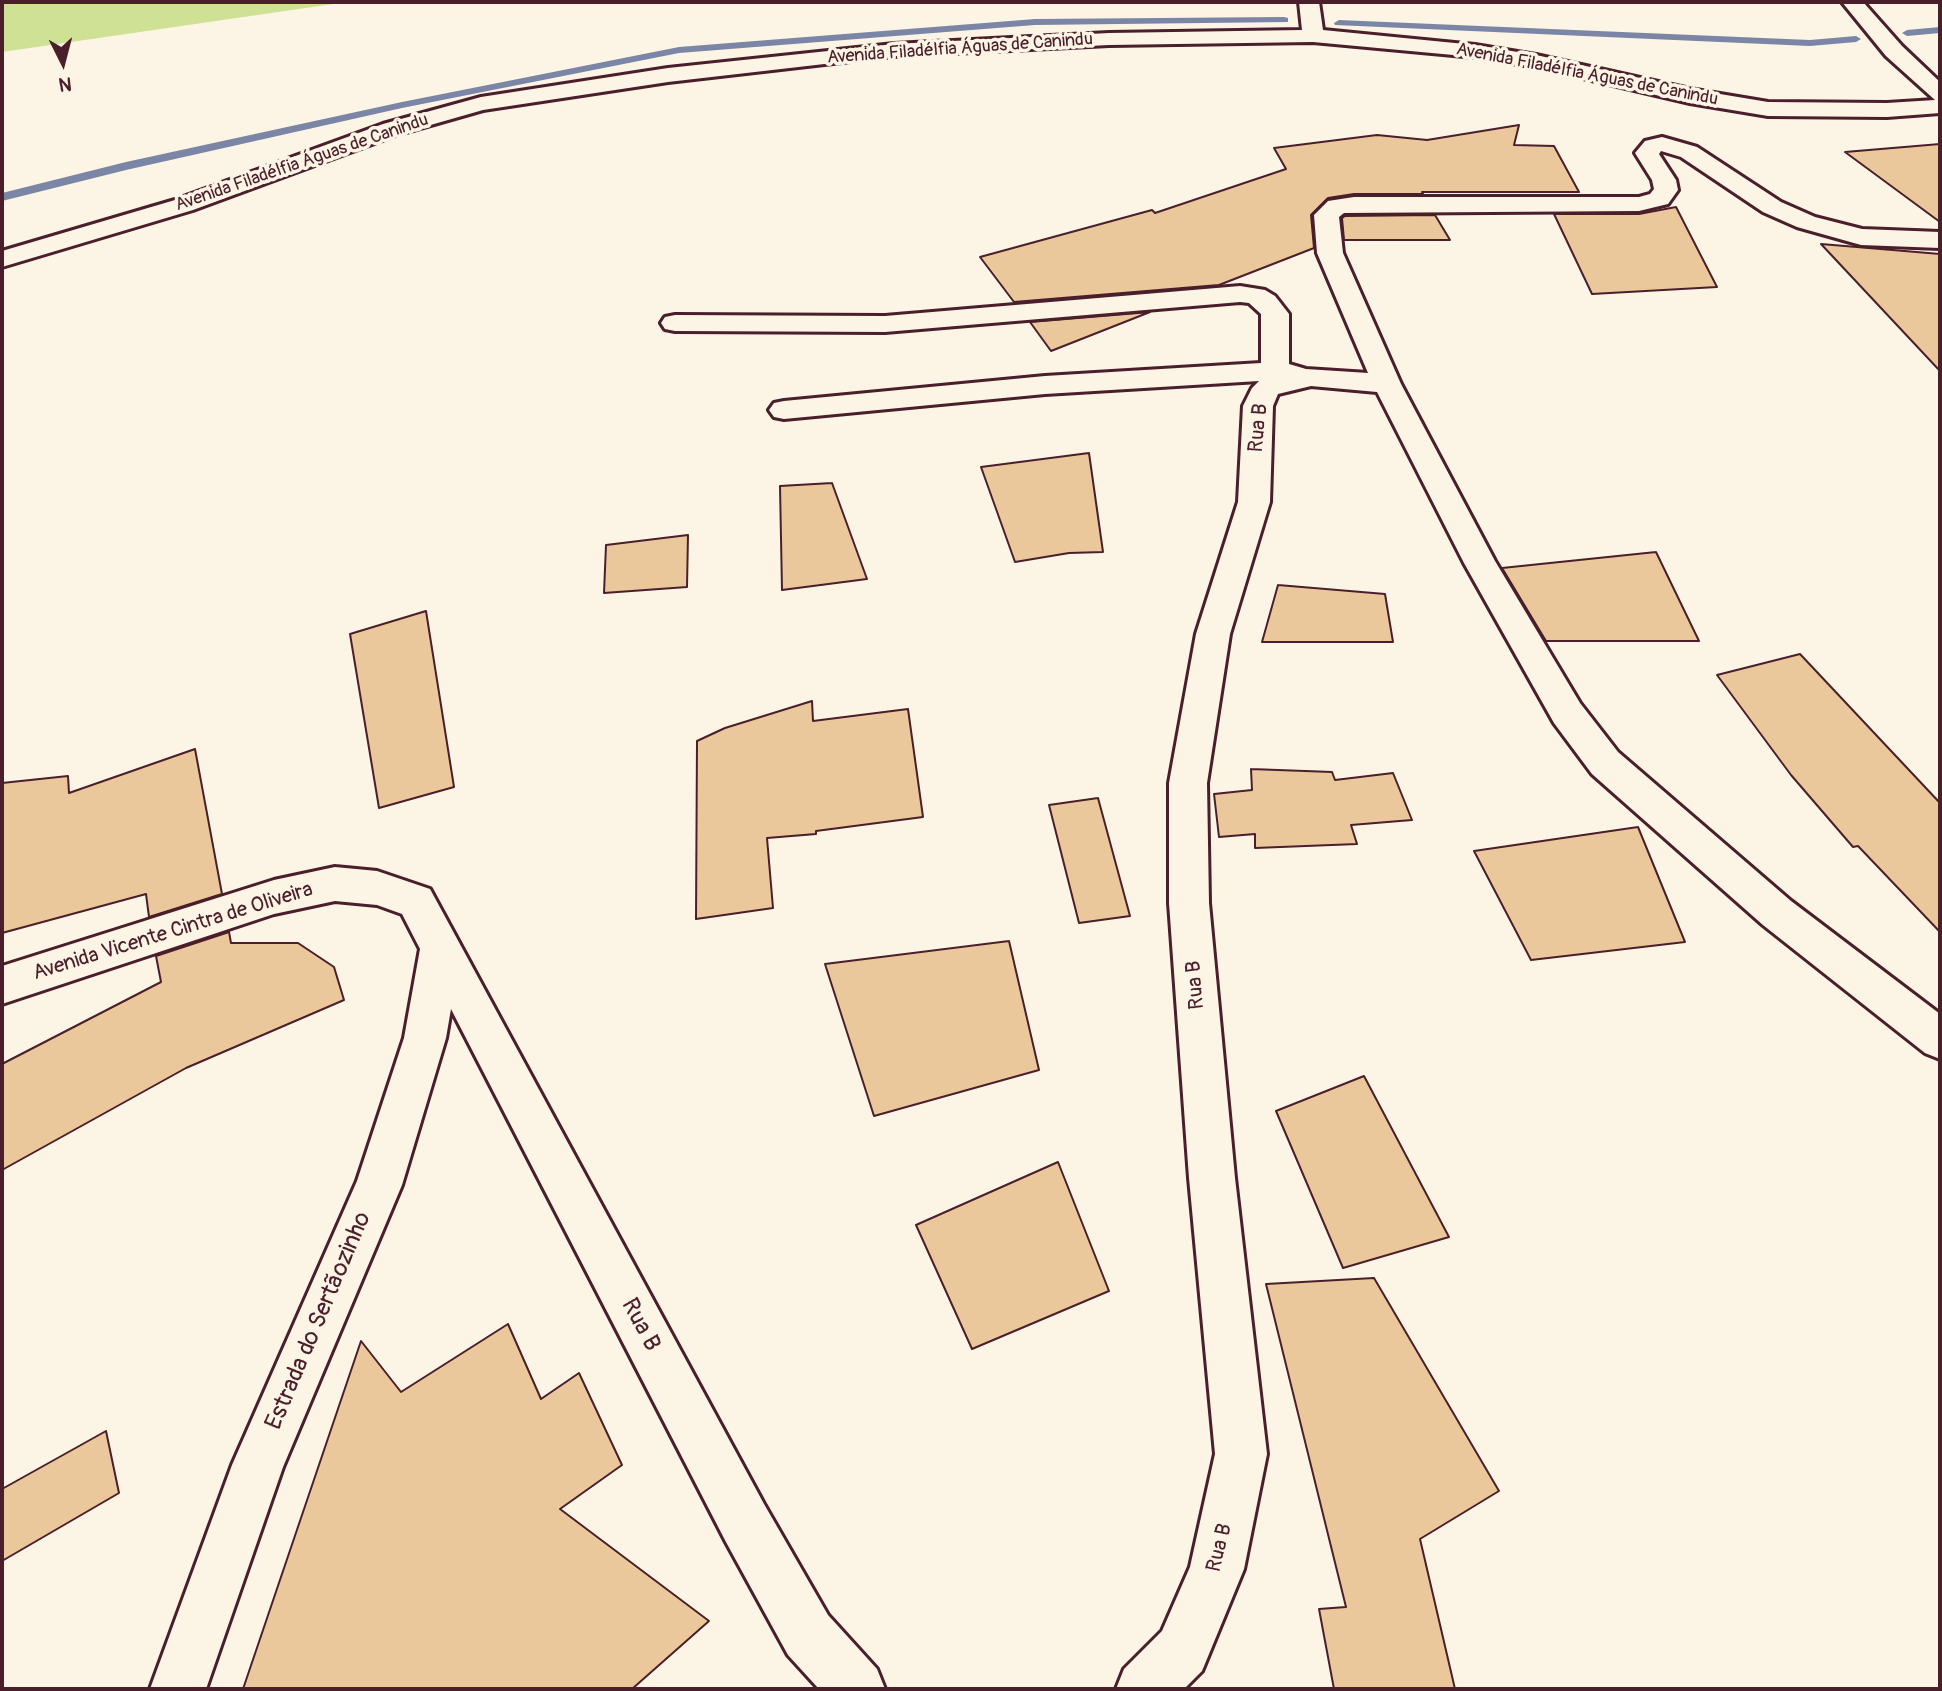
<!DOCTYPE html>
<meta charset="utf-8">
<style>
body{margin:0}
#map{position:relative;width:1942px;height:1691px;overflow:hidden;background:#fcf5e5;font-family:Pangolin,sans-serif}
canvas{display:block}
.frame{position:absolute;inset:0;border:4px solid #4a1f2b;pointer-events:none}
.north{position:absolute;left:28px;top:28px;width:70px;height:70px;-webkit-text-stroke:5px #fcf5e5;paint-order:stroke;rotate:174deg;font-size:19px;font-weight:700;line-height:28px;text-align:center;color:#4a1f2b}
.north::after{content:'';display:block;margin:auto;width:24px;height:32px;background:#4a1f2b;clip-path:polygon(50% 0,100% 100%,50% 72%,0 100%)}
</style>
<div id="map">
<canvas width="1942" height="1691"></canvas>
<div class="frame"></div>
<div class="north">N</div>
</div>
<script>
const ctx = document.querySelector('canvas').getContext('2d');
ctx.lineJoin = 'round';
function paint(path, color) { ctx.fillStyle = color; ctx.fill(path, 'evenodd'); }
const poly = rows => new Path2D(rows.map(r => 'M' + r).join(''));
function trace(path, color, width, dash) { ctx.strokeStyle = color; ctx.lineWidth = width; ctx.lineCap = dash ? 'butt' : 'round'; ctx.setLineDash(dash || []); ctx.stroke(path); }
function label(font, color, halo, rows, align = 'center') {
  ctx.font = font + ' Pangolin,sans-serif'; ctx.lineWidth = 7; ctx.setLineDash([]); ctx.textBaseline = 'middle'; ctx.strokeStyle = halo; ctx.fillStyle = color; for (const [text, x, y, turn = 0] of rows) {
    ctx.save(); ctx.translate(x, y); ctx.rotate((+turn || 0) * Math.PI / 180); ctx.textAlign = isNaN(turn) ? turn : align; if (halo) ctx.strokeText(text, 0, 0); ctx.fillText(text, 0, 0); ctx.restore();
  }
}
paint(poly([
 [2,2,347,2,2,52]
]), '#cee195');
paint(poly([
 [1284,17,1288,18,1288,22,1035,25,679,53,402,108,126,170,2,201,2,193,126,162,402,102,679,47,1035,19,1284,17],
 [1339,20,1810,40,1856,36,1861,39,1856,42,1810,46,1335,25,1334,23,1339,20],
 [1940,27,1940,33,1907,36,1902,33,1907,30,1940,27]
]), '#7b85a5');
const building = poly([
 [1519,125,1514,145,1554,146,1579,192,1422,192,1423,194,1354,194,1328,198,1311,215,1314,248,1219,285,1014,302,980,257,1152,210,1155,213,1286,169,1274,148,1377,135,1427,140,1519,125],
 [1940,144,1940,222,1845,152,1940,144],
 [1676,207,1717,287,1592,294,1554,214,1639,214,1676,207],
 [1435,215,1450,240,1344,240,1342,218,1345,216,1435,215],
 [1821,244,1940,254,1940,371,1821,244],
 [1150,312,1051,351,1030,322,1150,312],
 [1089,453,1103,552,1069,553,1015,562,981,467,1089,453],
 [832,483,867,579,782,590,780,486,832,483],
 [688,535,687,587,604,593,606,545,688,535],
 [1656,552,1699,641,1546,641,1502,568,1656,552],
 [1278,585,1385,594,1393,642,1262,642,1278,585],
 [426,611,454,787,379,808,350,634,426,611],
 [1800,654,1940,803,1940,932,1858,846,1853,847,1791,775,1717,675,1800,654],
 [812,701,813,721,908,709,923,817,816,831,816,834,767,838,773,908,696,919,697,741,725,728,812,701],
 [195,749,222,894,149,917,146,894,2,933,2,783,68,776,69,793,195,749],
 [1251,769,1332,772,1335,780,1393,773,1412,820,1351,825,1357,844,1255,848,1255,834,1219,837,1214,794,1252,790,1251,769],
 [1098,798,1130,916,1079,923,1049,805,1098,798],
 [1638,827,1685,942,1531,960,1474,851,1638,827],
 [229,932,231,943,298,943,334,967,344,1000,186,1068,2,1170,2,1064,161,982,156,956,229,932],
 [1009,941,1039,1070,874,1116,825,964,1009,941],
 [1364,1076,1449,1237,1343,1268,1276,1111,1364,1076],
 [1058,1162,1109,1291,972,1349,916,1225,1058,1162],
 [1374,1278,1499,1491,1420,1539,1455,1689,1334,1689,1319,1609,1346,1607,1266,1284,1374,1278],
 [508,1324,541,1399,579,1373,622,1465,560,1509,709,1621,632,1689,243,1689,361,1341,401,1392,508,1324],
 [106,1431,119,1493,2,1561,2,1489,106,1431]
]);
paint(building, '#ebc89c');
trace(building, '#4a1f2b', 2);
const minor = poly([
 [1299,2,1319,2,1323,30,1475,45,1536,55,1690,89,1768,102,1887,103,1935,100,1886,56,1842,2,1863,2,1902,46,1940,82,1940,113,1887,117,1768,116,1690,103,1536,67,1475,57,1313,42,1109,45,894,56,668,82,483,110,399,134,193,210,2,267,2,251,175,200,383,124,481,97,668,68,894,44,1109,33,1302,30,1299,2],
 [1662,137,1697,147,1781,202,1815,217,1862,229,1940,232,1940,248,1861,245,1797,227,1763,212,1681,157,1661,151,1659,154,1676,180,1678,190,1668,204,1639,211,1344,213,1339,217,1343,253,1401,384,1495,561,1580,703,1618,752,1791,901,1940,1014,1940,1059,1925,1053,1763,925,1592,774,1554,723,1464,563,1377,392,1311,386,1278,394,1273,406,1270,502,1230,634,1207,783,1209,903,1235,1178,1267,1454,1244,1569,1202,1671,1184,1689,1116,1689,1124,1669,1162,1631,1190,1567,1215,1454,1189,1178,1169,903,1169,783,1196,634,1238,502,1243,406,1252,388,1259,381,1045,394,784,419,774,417,769,410,774,403,784,401,1045,376,1261,363,1261,314,1249,303,1240,302,885,332,675,331,665,329,661,323,665,317,675,315,885,316,1240,286,1265,290,1275,296,1289,314,1289,364,1306,369,1368,373,1317,253,1314,215,1328,201,1354,197,1639,197,1650,194,1654,189,1652,180,1635,153,1645,141,1662,137],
 [335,867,377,871,430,889,764,1504,828,1615,877,1669,885,1689,819,1689,788,1655,726,1542,451,1009,446,1038,402,1185,283,1467,206,1689,150,1689,232,1465,357,1181,404,1038,420,949,402,914,377,905,335,901,274,914,2,1004,2,966,274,880,335,867]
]);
trace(minor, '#4a1f2b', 6);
paint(minor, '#fcf5e5');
label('18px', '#4a1f2b', '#fcf5e5', [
 ["Avenida Filadélfia Águas de Canindu",960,49,-4],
 ["Avenida Filadélfia Águas de Canindu",1587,75,11],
 ["Avenida Filadélfia Águas de Canindu",302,163,-19]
]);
label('21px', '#4a1f2b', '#fcf5e5', [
 ["Rua B",1259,428,-84],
 ["Avenida Vicente Cintra de Oliveira",173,932,-17],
 ["Rua B",1196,985,-95],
 ["Rua B",1220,1548,-76]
]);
label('24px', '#4a1f2b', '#fcf5e5', [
 ["Estrada do Sertãozinho",319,1321,-67],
 ["Rua B",640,1325,62]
]);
</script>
